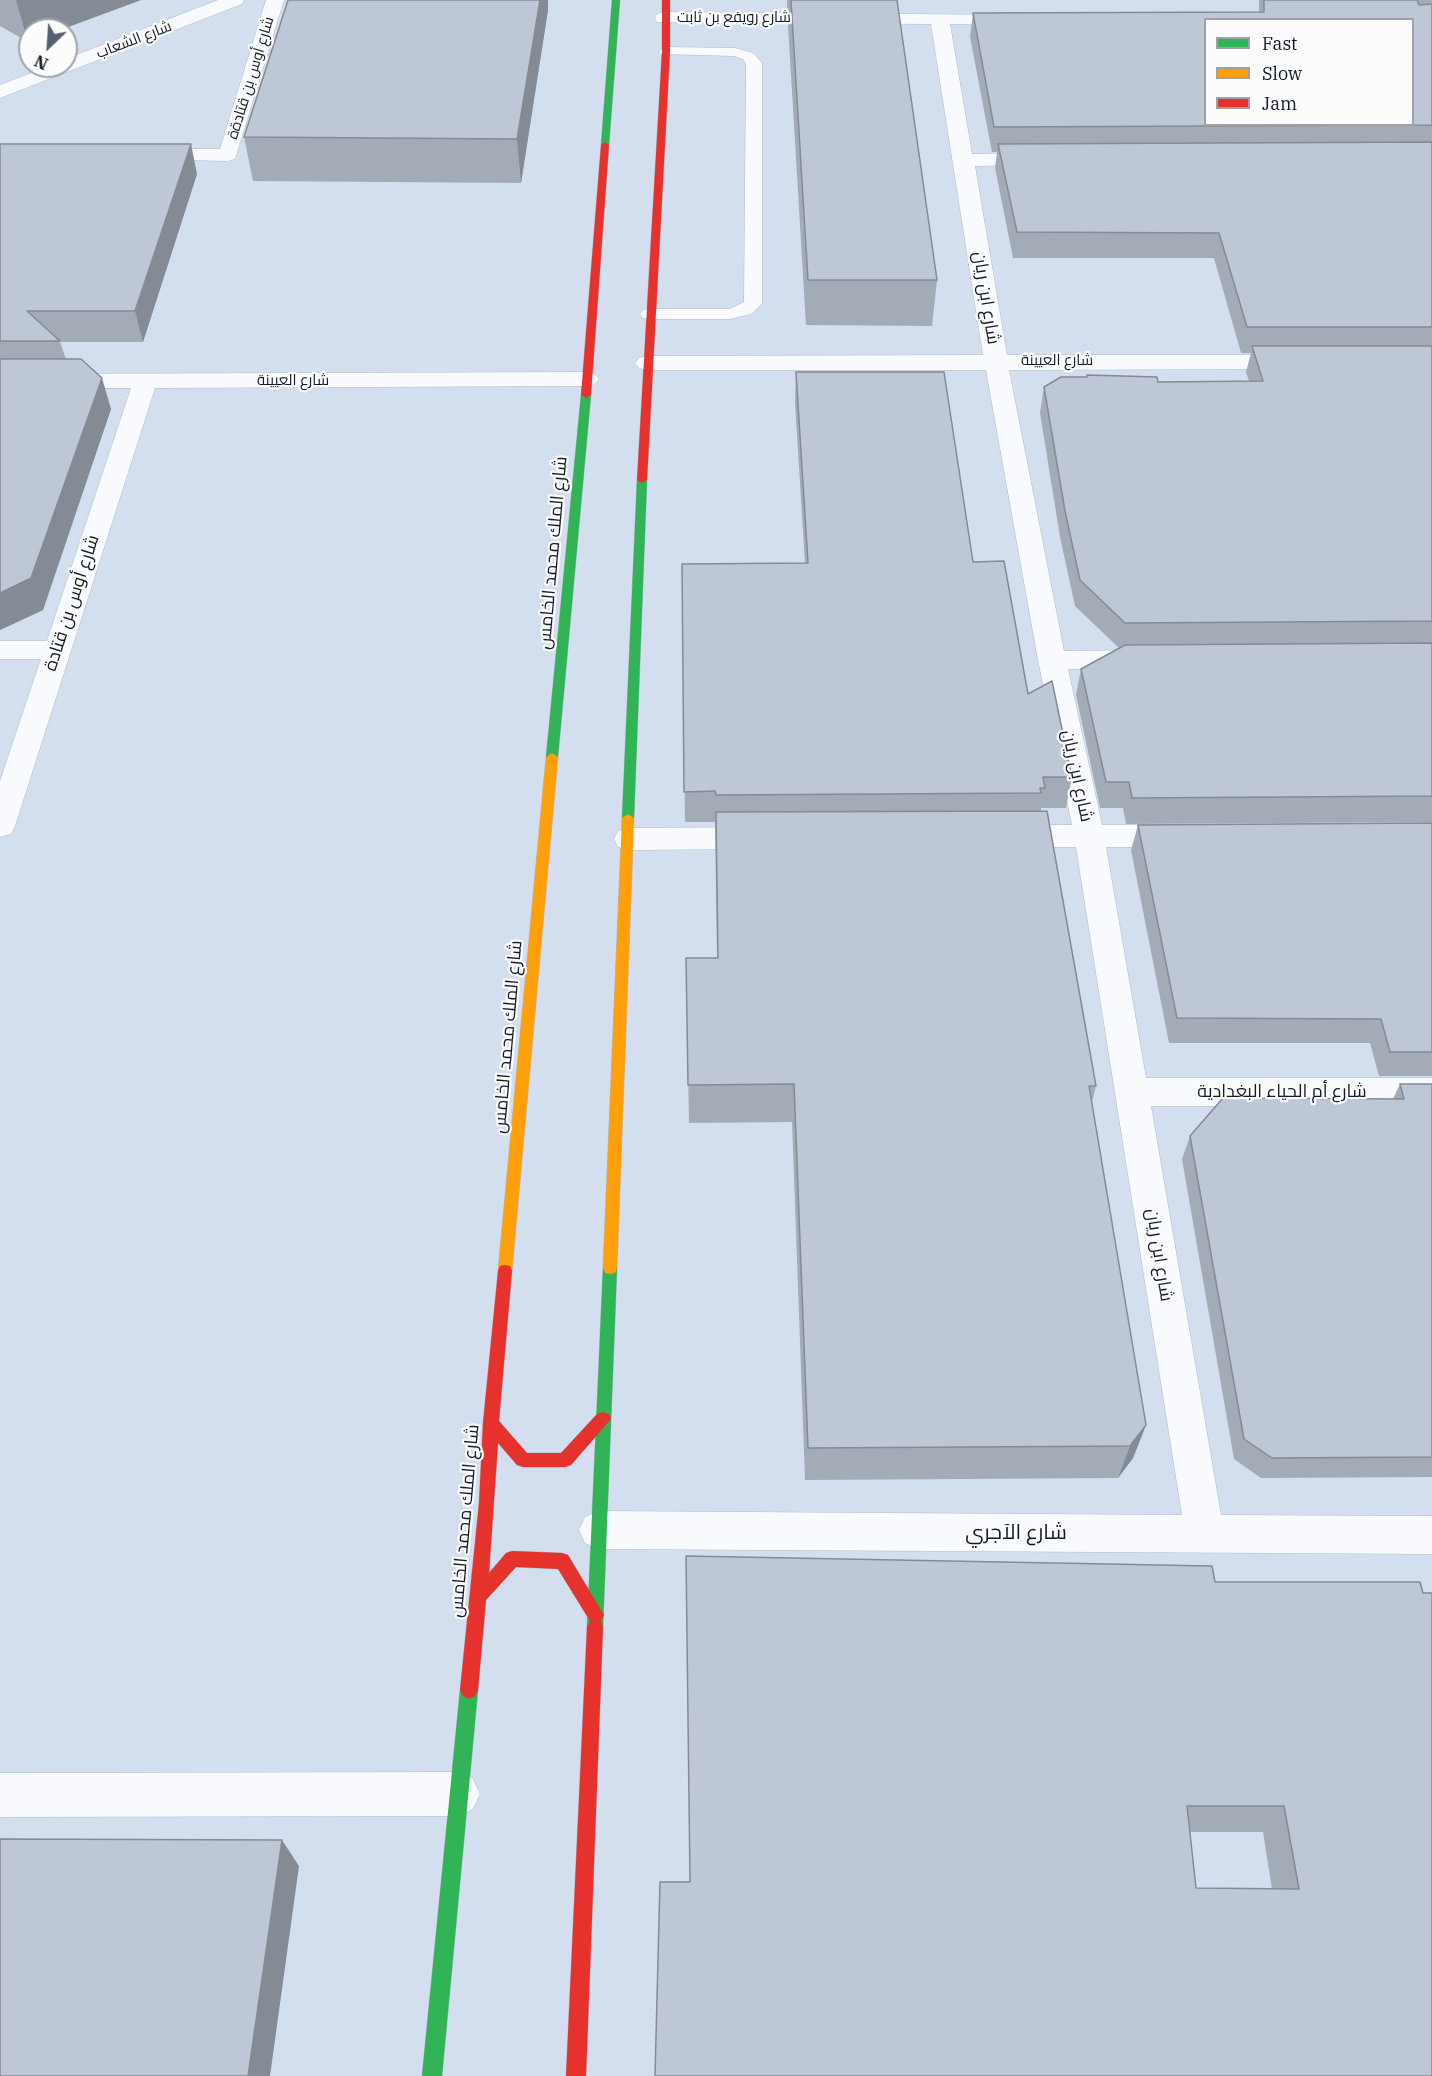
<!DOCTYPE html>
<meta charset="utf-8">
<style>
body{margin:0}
#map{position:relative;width:1432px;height:2076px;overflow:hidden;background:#d3dfef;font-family:"IBM Plex Serif",serif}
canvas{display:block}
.legend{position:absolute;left:1204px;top:18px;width:210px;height:108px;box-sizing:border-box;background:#fcfcfc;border:2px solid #9ea2a7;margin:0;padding:8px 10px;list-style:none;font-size:18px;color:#121b28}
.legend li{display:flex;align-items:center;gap:12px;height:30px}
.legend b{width:30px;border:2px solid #9ea2a7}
.north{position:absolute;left:18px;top:18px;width:60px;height:60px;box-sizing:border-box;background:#fcfcfc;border:2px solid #9ea2a7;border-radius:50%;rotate:205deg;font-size:16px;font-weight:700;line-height:24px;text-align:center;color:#121b28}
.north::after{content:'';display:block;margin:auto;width:21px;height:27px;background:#56606e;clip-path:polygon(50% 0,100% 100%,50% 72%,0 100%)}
</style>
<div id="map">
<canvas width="1432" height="2076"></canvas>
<ul class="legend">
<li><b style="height:8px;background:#30b455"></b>Fast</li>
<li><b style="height:8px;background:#ff9f0a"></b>Slow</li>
<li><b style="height:8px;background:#e5322d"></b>Jam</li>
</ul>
<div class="north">N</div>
</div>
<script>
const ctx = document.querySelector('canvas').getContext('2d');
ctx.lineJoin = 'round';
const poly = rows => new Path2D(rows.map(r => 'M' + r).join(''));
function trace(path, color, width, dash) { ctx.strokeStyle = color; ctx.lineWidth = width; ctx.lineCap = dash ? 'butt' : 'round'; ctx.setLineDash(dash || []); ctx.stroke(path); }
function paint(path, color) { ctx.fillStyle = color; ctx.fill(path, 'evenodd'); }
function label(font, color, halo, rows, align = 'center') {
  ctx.font = font + ' "IBM Plex Serif",Cairo,serif'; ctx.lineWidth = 4.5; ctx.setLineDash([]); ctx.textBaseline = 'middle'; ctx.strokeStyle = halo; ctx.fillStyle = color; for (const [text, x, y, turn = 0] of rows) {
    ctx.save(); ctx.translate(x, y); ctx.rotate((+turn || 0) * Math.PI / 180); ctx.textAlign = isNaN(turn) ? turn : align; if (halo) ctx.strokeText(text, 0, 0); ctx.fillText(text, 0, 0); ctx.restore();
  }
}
const lane = poly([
 [666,47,735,48,753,53,762,63,762,304,751,314,730,319,649,319,643,318,640,314,643,310,649,309,730,309,744,302,746,64,743,59,734,56,661,54,659,51,666,47]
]);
const street = poly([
 [218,0,244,0,242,4,0,98,0,85,49,66,66,66,66,59,218,0],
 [266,0,284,0,235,159,228,161,142,159,139,155,142,151,149,149,220,149,266,0],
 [664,12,1025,15,1027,19,1025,23,1018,25,950,24,972,154,1040,153,1047,155,1050,159,1047,163,1040,165,975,166,1007,355,1293,355,1301,357,1305,362,1301,367,1293,369,1009,370,1064,651,1142,650,1152,653,1156,659,1152,665,1142,668,1068,669,1102,825,1179,825,1190,828,1194,836,1190,844,1179,847,1106,847,1146,1078,1432,1078,1432,1106,1151,1106,1221,1515,1432,1516,1432,1554,599,1549,585,1543,579,1530,585,1517,599,1511,1182,1515,1076,847,1008,847,997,844,993,836,997,828,1008,825,1072,825,1038,660,986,370,647,370,639,368,635,363,639,358,647,356,983,355,931,24,657,22,655,18,657,14,664,12],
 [587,372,595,374,599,379,595,384,587,386,155,388,15,826,11,834,0,837,0,781,41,659,0,659,0,641,47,641,131,388,0,388,0,374,587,372],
 [762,827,773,830,777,838,773,846,762,849,629,850,618,847,614,839,618,831,629,828,762,827],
 [458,1772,473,1779,480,1794,473,1809,458,1816,0,1817,0,1773,458,1772]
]);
const fast = poly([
 [612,0,620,0,609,145,605,148,601,145,612,0],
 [586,392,591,395,558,757,552,761,546,757,581,395,586,392],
 [642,477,647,480,634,818,628,822,622,818,637,480,642,477],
 [610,1262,615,1263,617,1268,603,1627,601,1633,595,1635,589,1633,587,1627,603,1268,605,1263,610,1262],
 [469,1681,475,1684,478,1690,442,2076,422,2076,460,1690,463,1684,469,1681]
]);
const slow = poly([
 [552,753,558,757,512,1271,510,1276,505,1277,500,1276,498,1271,546,757,552,753],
 [628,814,634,818,617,1268,615,1273,610,1274,605,1273,603,1268,622,818,628,814]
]);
const jam = poly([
 [662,0,670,0,670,51,647,480,642,483,637,480,662,51,662,0],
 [605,142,609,145,591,395,586,398,581,395,601,145,605,142],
 [505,1265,510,1266,512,1271,499,1421,527,1453,561,1453,597,1414,603,1412,609,1414,611,1419,571,1465,565,1467,523,1467,517,1465,498,1443,489,1573,506,1553,512,1551,562,1553,568,1555,604,1615,601,1621,603,1627,586,2076,566,2076,587,1627,590,1621,558,1569,516,1567,486,1600,478,1690,475,1696,469,1699,463,1696,460,1690,479,1503,483,1423,498,1271,500,1266,505,1265]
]);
trace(lane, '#b1bbc9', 1);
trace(street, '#b1bbc9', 1);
trace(fast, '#b1bbc9', 1);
trace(slow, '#b1bbc9', 1);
trace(jam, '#b1bbc9', 1);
paint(lane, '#f8fafd');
paint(street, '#f8fafd');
paint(fast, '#30b455');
paint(slow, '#ff9f0a');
paint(jam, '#e5322d');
paint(poly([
 [0,0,141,0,60,30,30,30,30,41,28,42,0,26],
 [787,0,897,0,937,280,932,326,806,325,788,25,789,10,787,10],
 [1259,0,1432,0,1432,822,1126,824,1123,808,1100,808,1076,695,1081,669,1119,648,1075,606,1060,537,1040,413,1044,387,1158,382,1249,381,1246,372,1251,353,1241,353,1214,258,1013,258,995,168,997,152,992,152,970,37,973,13,1259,12],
 [548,10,521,183,253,181,244,137],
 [0,144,197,174,143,342,60,342,66,359,111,409,43,610,0,630],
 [796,372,973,562,1028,694,1072,777,1066,808,1041,808,1041,811,1096,1086,1092,1102,1146,1425,1133,1458,1118,1478,805,1480,792,1122,689,1123,686,958,717,958,715,822,685,822,682,564,805,563,795,403],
 [1432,823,1432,1076,1379,1076,1370,1043,1169,1043,1131,850,1138,825],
 [1400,1084,1432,1084,1432,1477,1261,1478,1234,1459,1182,1159,1190,1136,1393,1099],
 [1215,1582,1423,1593,1432,2076,690,1882],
 [1190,1832,1263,1832,1272,1889,1196,1888]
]), '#a3abb7');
paint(poly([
 [16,0,141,0,60,30,30,30,30,41,28,42],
 [540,0,548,0,548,10,521,183,517,139],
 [191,144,197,174,143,342,135,311],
 [102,378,111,409,43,610,0,630,0,593],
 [1146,1425,1133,1458,1118,1478,1130,1446],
 [282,1840,299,1866,270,2076,248,2076]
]), '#858b95');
const building = poly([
 [288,0,540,0,517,139,244,137,288,0],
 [791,0,897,0,937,280,808,280,791,0],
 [1264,0,1417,0,1419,5,1432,4,1432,125,994,127,973,13,1264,12,1264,0],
 [1206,20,1413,20,1413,124,1206,124,1206,20],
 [1432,142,1432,327,1247,327,1219,233,1017,232,998,144,1432,142],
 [0,144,191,144,135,311,27,311,60,341,0,341,0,144],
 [1252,346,1432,346,1432,621,1125,623,1080,580,1065,511,1044,387,1061,377,1087,377,1087,375,1157,377,1158,382,1263,381,1252,346],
 [0,359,81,359,102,378,31,578,0,593,0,359],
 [796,372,944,372,973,562,1004,561,1028,694,1052,681,1072,777,1043,777,1045,788,1040,788,1041,793,716,795,715,791,684,792,682,564,808,563,796,372],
 [1432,643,1432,796,1132,798,1129,782,1106,782,1081,669,1125,645,1432,643],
 [1047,811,1096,1086,1089,1086,1146,1425,1130,1446,808,1448,794,1084,688,1085,686,958,718,958,716,812,1047,811],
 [1432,823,1432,1052,1390,1052,1381,1019,1177,1018,1138,825,1432,823],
 [1400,1084,1432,1084,1432,1457,1272,1458,1244,1439,1190,1136,1223,1098,1404,1099,1400,1084],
 [686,1556,1212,1566,1215,1582,1420,1582,1423,1593,1432,1593,1432,2076,655,2076,660,1882,690,1882,686,1556],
 [1187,1806,1284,1806,1299,1889,1196,1888,1187,1806],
 [0,1839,282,1840,248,2076,0,2076,0,1839]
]);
paint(building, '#bec7d5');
trace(building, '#858b95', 1.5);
label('15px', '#121b28', '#fcfcfc', [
 ["شارع رويفع بن ثابت",734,18],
 ["شارع الشعاب",134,40,-21],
 ["شارع أوس بن قتادةة",251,78,-73],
 ["شارع العيينة",1057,361],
 ["شارع العيينة",293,381]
]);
label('18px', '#121b28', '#fcfcfc', [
 ["شارع ابن ريان",986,298,81],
 ["شارع الملك محمد الخامس",553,553,-85],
 ["شارع أوس بن قتادة",72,603,-72],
 ["شارع ابن ريان",1077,776,78],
 ["شارع الملك محمد الخامس",508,1037,-85],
 ["شارع أم الحياء البغدادية",1282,1092],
 ["شارع ابن ريان",1159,1255,81],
 ["شارع الملك محمد الخامس",465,1521,-85]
]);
label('21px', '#121b28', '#fcfcfc', [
 ["شارع الآجري",1016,1533]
]);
</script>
